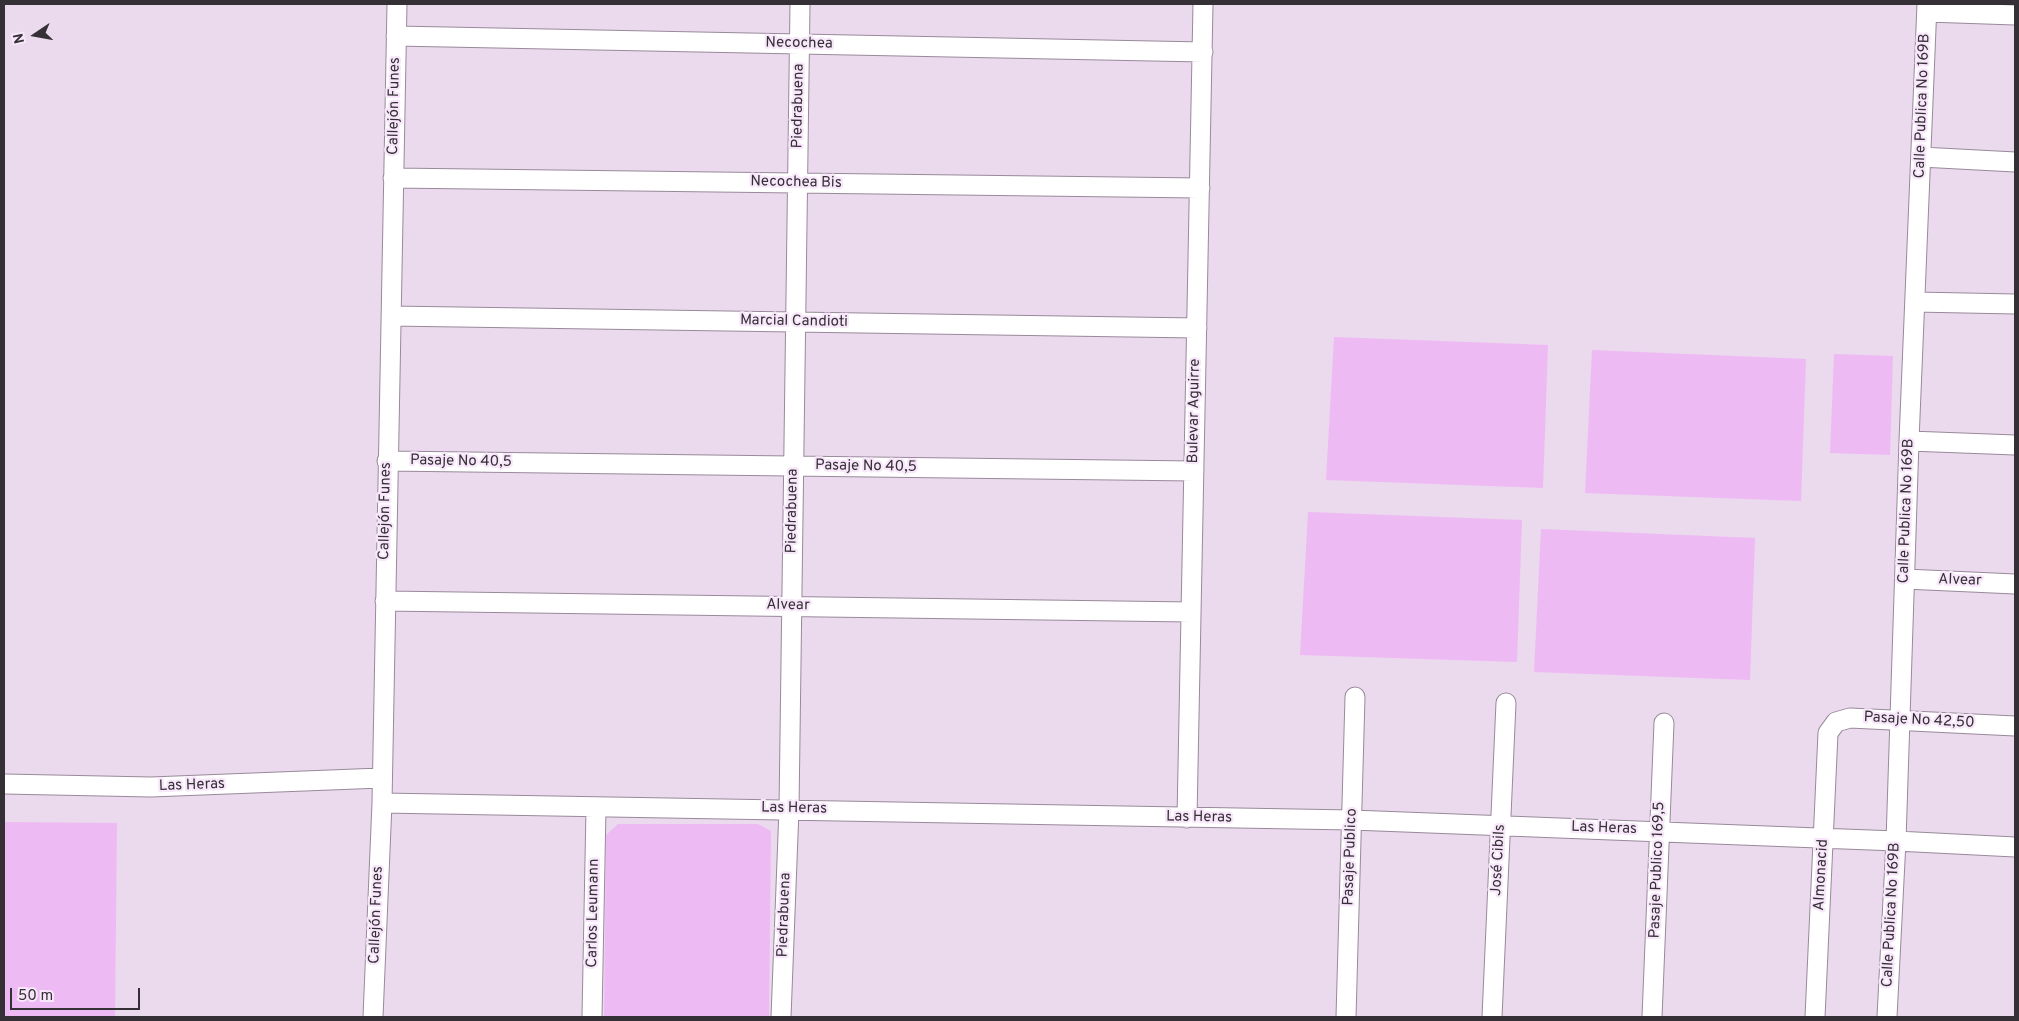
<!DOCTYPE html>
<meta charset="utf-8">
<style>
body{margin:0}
#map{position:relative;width:2019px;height:1021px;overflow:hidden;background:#ebd9ed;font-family:Overpass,sans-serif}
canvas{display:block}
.frame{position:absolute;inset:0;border:5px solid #352f36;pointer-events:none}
.north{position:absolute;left:10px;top:10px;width:50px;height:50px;-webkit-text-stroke:4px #f8e6fa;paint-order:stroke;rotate:258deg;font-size:14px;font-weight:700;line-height:20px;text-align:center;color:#352f36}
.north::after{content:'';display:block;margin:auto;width:18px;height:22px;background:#352f36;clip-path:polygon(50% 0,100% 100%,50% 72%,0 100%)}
.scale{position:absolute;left:10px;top:988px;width:130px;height:22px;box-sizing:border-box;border:2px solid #352f36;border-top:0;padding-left:6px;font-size:15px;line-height:18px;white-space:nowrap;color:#352f36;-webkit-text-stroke:4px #f8e6fa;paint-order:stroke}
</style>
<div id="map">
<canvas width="2019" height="1021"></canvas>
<div class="frame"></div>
<div class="north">N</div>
<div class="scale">50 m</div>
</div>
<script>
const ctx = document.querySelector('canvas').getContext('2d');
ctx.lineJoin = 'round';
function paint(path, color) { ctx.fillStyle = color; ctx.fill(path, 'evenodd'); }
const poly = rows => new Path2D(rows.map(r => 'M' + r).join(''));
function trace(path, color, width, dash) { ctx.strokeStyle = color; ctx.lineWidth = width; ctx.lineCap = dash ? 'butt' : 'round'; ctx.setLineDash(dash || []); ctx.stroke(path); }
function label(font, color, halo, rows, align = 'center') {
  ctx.font = font + ' Overpass,sans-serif'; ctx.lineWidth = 4.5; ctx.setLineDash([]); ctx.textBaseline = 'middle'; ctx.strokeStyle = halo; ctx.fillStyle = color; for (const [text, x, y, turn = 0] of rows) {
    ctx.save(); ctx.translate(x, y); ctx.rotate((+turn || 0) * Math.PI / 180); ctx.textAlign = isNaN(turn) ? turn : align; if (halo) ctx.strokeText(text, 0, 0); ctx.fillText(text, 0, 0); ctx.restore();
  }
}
paint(poly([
 [1334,337,1548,345,1543,488,1326,480],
 [1592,350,1806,359,1801,501,1585,493],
 [1834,354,1893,356,1890,455,1830,453],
 [1308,512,1522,520,1517,662,1300,655],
 [1541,529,1755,538,1750,680,1534,672],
 [4,822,117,823,115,1017,4,1017],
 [618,824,758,824,771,831,769,1017,604,1017,606,835]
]), '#eebaf4');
const minor = poly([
 [1927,12,2015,15],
 [396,36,1203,52],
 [1921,157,2015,162],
 [393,178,1200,188],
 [1915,302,2015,304],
 [391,316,1197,328],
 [1909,441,2015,445],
 [387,461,1194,471],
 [1905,579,2015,584],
 [385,601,1191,612],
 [4,784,151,787,381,778],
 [382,803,1352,820,1896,841,2015,847],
 [1187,818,1203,4],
 [373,1017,382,803,397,4],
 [592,1017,596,808],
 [781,1017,789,809,800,4],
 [1346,1017,1355,697],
 [1492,1017,1506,703],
 [1652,1017,1664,723],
 [1815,1017,1828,733,1836,722,1850,718,2015,726],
 [1887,1017,1896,841,1909,441,1927,4]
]);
trace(minor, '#99899b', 21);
trace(minor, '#fff', 19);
label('15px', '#352f36', '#f8e6fa', [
 ["Necochea",799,44,1],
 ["Callejón Funes",395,106,-89],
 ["Piedrabuena",799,106,-89],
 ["Calle Publica No 169B",1923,106,-88],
 ["Necochea Bis",796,183,1],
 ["Marcial Candioti",794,322,1],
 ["Bulevar Aguirre",1195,411,-89],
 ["Pasaje No 40,5",461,462,1],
 ["Pasaje No 40,5",866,467,1],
 ["Callejón Funes",386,511,-89],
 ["Piedrabuena",793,511,-89],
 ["Calle Publica No 169B",1907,511,-88],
 ["Alvear",1960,581,2],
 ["Alvear",788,606,1],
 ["Pasaje No 42,50",1919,721,3],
 ["Las Heras",192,786,-2],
 ["Las Heras",794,809,1],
 ["Las Heras",1199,818,1],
 ["Las Heras",1604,829,2],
 ["Pasaje Publico",1351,857,-88],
 ["José Cibils",1499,860,-87],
 ["Pasaje Publico 169,5",1658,870,-88],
 ["Almonacid",1822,875,-87],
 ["Carlos Leumann",594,913,-89],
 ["Callejón Funes",377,915,-88],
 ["Piedrabuena",785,915,-88],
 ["Calle Publica No 169B",1892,915,-87]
]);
</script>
